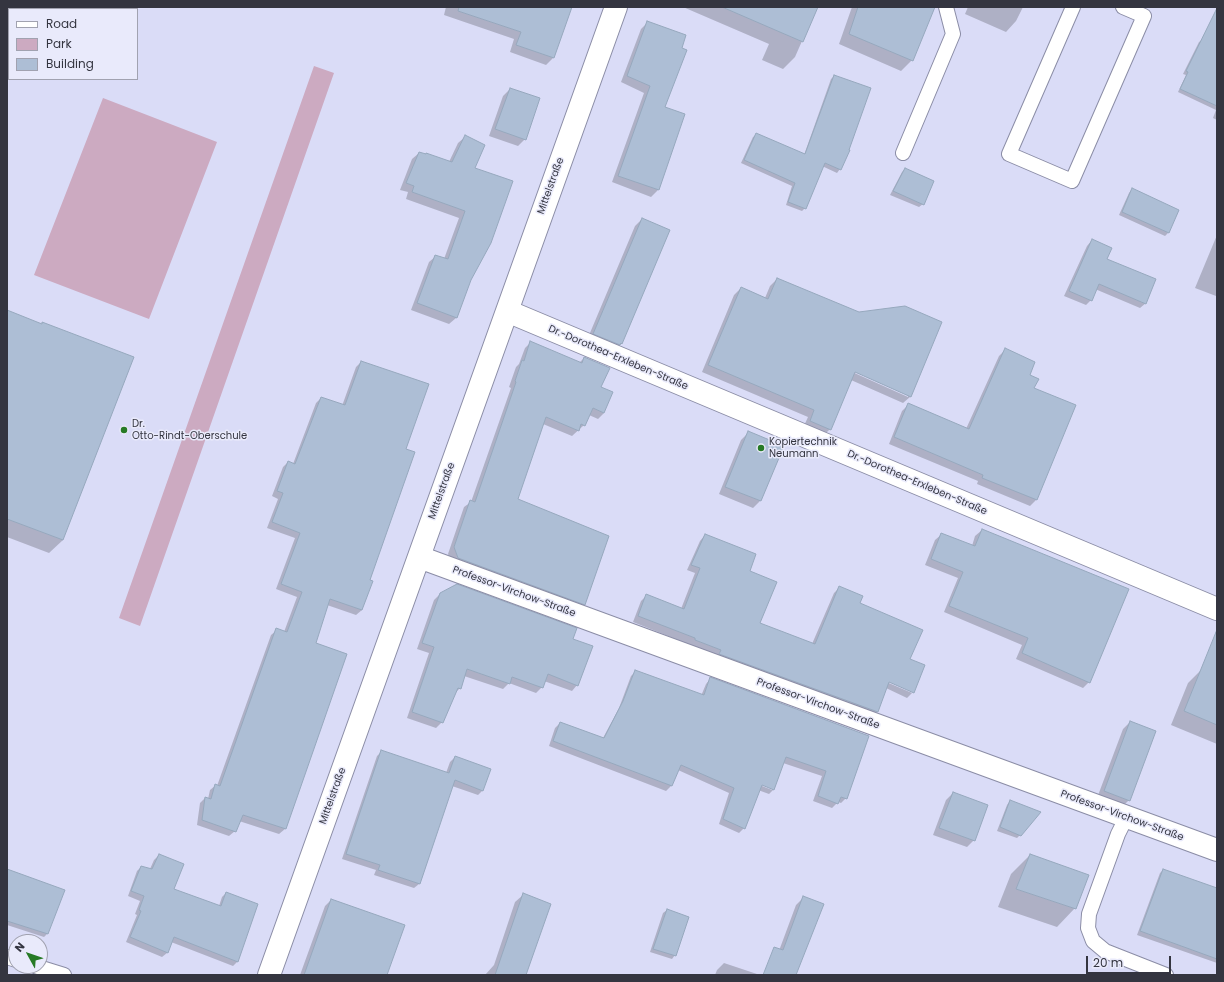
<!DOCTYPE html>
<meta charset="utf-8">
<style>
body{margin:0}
#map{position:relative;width:1224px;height:982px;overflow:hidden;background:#dadcf7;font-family:Poppins,sans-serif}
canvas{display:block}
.frame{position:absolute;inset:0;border:8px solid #343540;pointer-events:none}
.legend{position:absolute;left:8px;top:8px;width:130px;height:72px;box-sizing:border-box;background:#e9eafb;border:1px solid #a1a2b0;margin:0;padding:5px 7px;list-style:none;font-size:12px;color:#343540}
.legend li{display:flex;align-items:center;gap:8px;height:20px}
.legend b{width:20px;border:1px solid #a1a2b0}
.north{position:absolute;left:8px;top:934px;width:40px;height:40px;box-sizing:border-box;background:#e9eafb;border:1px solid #a1a2b0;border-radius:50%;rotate:310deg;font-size:11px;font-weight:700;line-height:16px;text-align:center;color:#343540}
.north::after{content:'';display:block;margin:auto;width:14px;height:18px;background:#267a25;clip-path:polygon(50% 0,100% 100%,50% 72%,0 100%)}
.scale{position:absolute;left:1086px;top:956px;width:85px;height:18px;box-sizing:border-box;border:2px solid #343540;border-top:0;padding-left:5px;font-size:12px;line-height:14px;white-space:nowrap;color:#343540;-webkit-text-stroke:3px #e9eafb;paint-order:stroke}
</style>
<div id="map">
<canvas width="1224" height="982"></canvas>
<div class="frame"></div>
<ul class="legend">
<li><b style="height:5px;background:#fff"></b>Road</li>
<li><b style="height:11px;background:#ccaac1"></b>Park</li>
<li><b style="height:11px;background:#adbed5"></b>Building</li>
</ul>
<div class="north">N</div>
<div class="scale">20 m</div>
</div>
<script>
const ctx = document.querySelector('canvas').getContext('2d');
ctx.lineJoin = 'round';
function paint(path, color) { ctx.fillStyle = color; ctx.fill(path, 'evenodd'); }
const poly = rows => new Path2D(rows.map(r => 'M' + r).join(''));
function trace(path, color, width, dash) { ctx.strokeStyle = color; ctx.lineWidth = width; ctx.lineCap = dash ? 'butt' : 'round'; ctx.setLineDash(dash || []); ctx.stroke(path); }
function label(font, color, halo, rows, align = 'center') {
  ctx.font = font + ' Poppins,sans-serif'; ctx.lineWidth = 3; ctx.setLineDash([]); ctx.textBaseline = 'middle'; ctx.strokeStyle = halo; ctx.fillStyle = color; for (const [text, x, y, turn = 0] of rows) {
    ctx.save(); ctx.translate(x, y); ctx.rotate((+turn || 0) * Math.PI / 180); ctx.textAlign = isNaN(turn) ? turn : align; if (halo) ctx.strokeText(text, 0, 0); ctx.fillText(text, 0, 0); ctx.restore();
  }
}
paint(poly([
 [314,66,334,73,140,626,119,618],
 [103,98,217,142,149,319,34,275]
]), '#ccaac1');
paint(poly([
 [446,7,571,7,553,58,546,65,510,52,514,39,444,15],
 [683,7,817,7,795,57,783,69,762,60,769,44],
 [852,7,934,7,912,60,901,71,839,44],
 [968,7,1023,7,1016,21,1006,32,965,14],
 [648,22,664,107,684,115,658,190,651,197,612,182,644,93,621,82,641,29],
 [1217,38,1217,120,1213,118,1216,110,1178,92,1186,75,1183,74,1199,42,1203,39],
 [834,76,840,169,837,173,822,166,805,208,802,211,786,205,792,186,741,163,753,137,757,134,804,155,831,79],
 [510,89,525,139,518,146,489,136,503,96],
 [465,137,474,168,470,280,456,318,449,324,411,310,429,262,436,256,444,259,459,218,406,199,408,192,400,190,412,159,419,153,449,162,458,143],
 [905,169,923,204,919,207,890,195,902,172],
 [1132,189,1168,233,1165,236,1119,215,1129,193],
 [642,219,622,343,615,350,587,340,635,226],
 [1217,235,1217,295,1216,296,1195,288],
 [1092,240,1106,259,1146,303,1140,308,1095,289,1091,300,1086,305,1064,296,1087,246],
 [777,279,859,313,941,322,910,397,903,403,851,380,830,429,823,436,803,428,808,417,702,372,734,295,741,288,765,298,770,286],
 [851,369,908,395,908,397,850,371],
 [7,311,63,540,49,553,7,537],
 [531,342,579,363,584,358,600,388,604,413,598,419,589,415,584,425,572,436,543,424,517,500,584,604,578,610,452,564,448,554,464,507,471,502,511,388,509,387,516,367,519,364,525,348],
 [1005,350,1028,375,1036,500,1030,506,977,484,978,481,889,444,902,411,908,405,966,429,999,356],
 [361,362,405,450,362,610,356,615,327,605,315,643,346,654,285,829,279,834,239,821,235,831,229,836,197,825,200,803,205,798,208,799,210,790,216,785,217,786,271,635,277,630,284,632,297,597,276,589,295,538,267,528,278,499,272,496,283,467,288,462,293,464,316,403,321,398,342,406,356,367],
 [748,433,782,447,760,501,753,508,719,494,741,440],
 [982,530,1089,682,1083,688,1016,659,1022,645,944,612,958,578,925,565,935,540,942,534,972,546,975,536],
 [705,535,748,572,758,623,812,644,834,593,840,587,859,603,909,660,913,692,907,698,886,688,877,712,871,717,633,622,641,601,647,595,681,609,695,573,687,570,700,541],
 [885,679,912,691,912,693,884,681],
 [440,594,571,640,577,685,572,691,544,681,542,687,536,693,509,683,503,689,464,676,460,688,454,694,442,722,436,728,407,718,429,653,417,649,434,600],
 [1202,669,1217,675,1217,744,1171,725,1188,683],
 [636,671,701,696,706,684,711,678,868,736,846,798,841,803,838,802,832,808,813,801,822,776,783,763,774,789,769,794,758,790,744,828,739,833,719,824,729,793,678,770,671,786,666,791,549,746,555,728,560,723,603,738,619,708,631,676],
 [757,782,772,788,772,790,757,784],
 [1130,722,1129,800,1122,807,1097,798,1123,729],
 [382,751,446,773,450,762,455,757,483,790,478,795,452,786,419,884,414,888,374,875,376,870,342,859,377,756],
 [953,793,974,840,967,847,933,835,946,800],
 [1010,801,1020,835,1017,838,997,831,1007,805],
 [159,855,173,890,219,906,222,897,226,893,238,961,233,966,171,942,167,953,162,957,126,942,137,915,135,914,140,901,128,896,137,871,141,867,150,869,154,860],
 [1030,855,1075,908,1057,927,998,907,1011,874],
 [7,870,47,934,44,937,7,925],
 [1163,870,1217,889,1217,963,1137,935,1160,873],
 [523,895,525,975,485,975,494,965,515,902],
 [803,898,795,975,770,975,796,905],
 [331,900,344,975,300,975,325,906],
 [667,910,675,955,672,959,650,952,663,913],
 [724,963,760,975,715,975,717,970]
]), '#0003');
const building = poly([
 [459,7,572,7,554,58,516,45,521,32,458,11,459,7],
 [722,7,818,7,803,42,722,7],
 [858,7,935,7,913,61,849,34,858,7],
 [1217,8,1217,106,1180,89,1188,72,1186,71,1217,8],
 [647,21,686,35,682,48,687,50,665,107,685,114,659,190,618,176,650,86,627,76,647,21],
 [834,75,871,88,849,150,850,150,841,170,825,163,806,209,788,202,795,183,744,160,756,133,805,154,834,75],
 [510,88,540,98,526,140,495,129,510,88],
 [465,135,485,145,475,168,513,181,491,243,471,280,457,318,417,303,435,255,448,259,465,211,412,192,414,186,406,183,419,152,426,154,426,153,452,162,465,135],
 [905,168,934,181,924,205,893,191,905,168],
 [1132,188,1179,210,1169,233,1122,212,1132,188],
 [642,218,670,230,622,344,621,343,620,345,593,334,642,218],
 [1092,239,1112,248,1107,259,1156,279,1146,304,1099,284,1092,301,1069,291,1092,239],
 [777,278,859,312,905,306,942,322,911,397,855,372,831,430,810,421,814,410,708,365,741,287,768,299,777,278],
 [7,310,42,324,42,322,134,357,63,540,7,519,7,310],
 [530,341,582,363,584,357,610,368,601,387,613,392,604,413,593,408,585,426,581,424,579,431,546,417,518,499,609,536,585,605,458,558,454,547,470,500,475,502,516,382,515,381,522,360,524,361,530,341],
 [1005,348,1035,362,1030,375,1039,379,1034,388,1076,405,1037,500,982,478,983,475,894,437,908,403,969,429,1005,348],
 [361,361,429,384,406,449,415,452,370,580,373,581,362,610,330,599,316,643,347,654,286,829,243,815,236,832,202,820,205,797,211,799,215,784,220,786,276,628,287,632,302,592,281,584,300,533,272,522,283,493,277,491,288,461,295,464,321,397,345,405,361,361],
 [748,431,784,446,761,501,725,487,748,431],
 [982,529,1129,589,1090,683,1022,653,1028,638,949,606,963,572,931,559,941,533,975,546,982,529],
 [705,534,756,554,750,571,777,582,760,623,815,644,839,586,863,596,860,603,923,630,910,659,925,665,914,693,889,682,878,712,719,654,721,650,695,640,695,638,638,616,646,594,684,609,700,568,691,565,705,534],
 [457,584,577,628,573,639,593,646,578,686,548,674,543,688,512,677,510,684,467,669,461,689,458,688,443,723,412,712,434,647,422,643,440,593,457,584],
 [1216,632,1217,632,1217,725,1184,711,1216,632],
 [635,670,704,695,710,677,869,736,847,799,841,797,838,804,818,796,826,771,786,757,774,790,762,785,745,829,723,819,734,788,681,765,672,786,553,741,560,722,604,738,623,701,635,670],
 [1130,721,1156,731,1130,801,1104,791,1130,721],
 [381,750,449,773,455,756,491,769,483,791,455,780,420,884,378,870,380,865,346,854,381,750],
 [953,792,988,805,975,841,939,828,953,792],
 [1010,800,1041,812,1021,836,1000,827,1010,800],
 [159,854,184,864,174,889,221,906,226,892,258,904,238,962,174,937,168,953,130,937,141,911,139,910,144,896,131,891,141,866,152,869,159,854],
 [1030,854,1089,875,1076,909,1016,889,1030,854],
 [7,869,65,890,48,934,7,921,7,869],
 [1163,869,1217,888,1217,959,1140,931,1163,869],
 [523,893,551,904,526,975,495,975,523,893],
 [803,896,824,904,796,975,763,975,774,947,783,950,803,896],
 [331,899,405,925,387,975,304,975,331,899],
 [667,909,689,917,676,956,653,949,667,909]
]);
paint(building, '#adbed5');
trace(building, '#96a8bd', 1);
const service = poly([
 [1073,7,1009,154,1072,181,1144,16,1123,7],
 [903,153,953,34,946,7],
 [1126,818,1118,834,1089,914,1088,928,1093,941,1105,951,1166,975],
 [7,957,16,960],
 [35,966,64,975]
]);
const minor = poly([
 [507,311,1217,609],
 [419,557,1217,850],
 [269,975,616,7]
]);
trace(service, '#8b8da6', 16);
trace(minor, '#8b8da6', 24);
trace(service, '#fff', 14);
trace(minor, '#fff', 22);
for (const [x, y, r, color] of [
 [124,430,4,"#267a25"],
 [761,448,4,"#267a25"]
]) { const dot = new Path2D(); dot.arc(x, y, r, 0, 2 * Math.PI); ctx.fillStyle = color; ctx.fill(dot); trace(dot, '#e9eafb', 1.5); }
label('10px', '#343540', '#e9eafb', [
 ["Mittelstraße",551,186,-70],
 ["Dr.-Dorothea-Erxleben-Straße",618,358,23],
 ["Dr.-Dorothea-Erxleben-Straße",917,483,23],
 ["Mittelstraße",442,491,-70],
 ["Professor-Virchow-Straße",514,592,20],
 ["Professor-Virchow-Straße",818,704,20],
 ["Mittelstraße",333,796,-70],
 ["Professor-Virchow-Straße",1122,816,20]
]);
label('10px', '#343540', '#e9eafb', [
 ["Dr.",132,424],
 ["Otto-Rindt-Oberschule",132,436],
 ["Kopiertechnik",769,442],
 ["Neumann",769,454]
], 'left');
</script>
